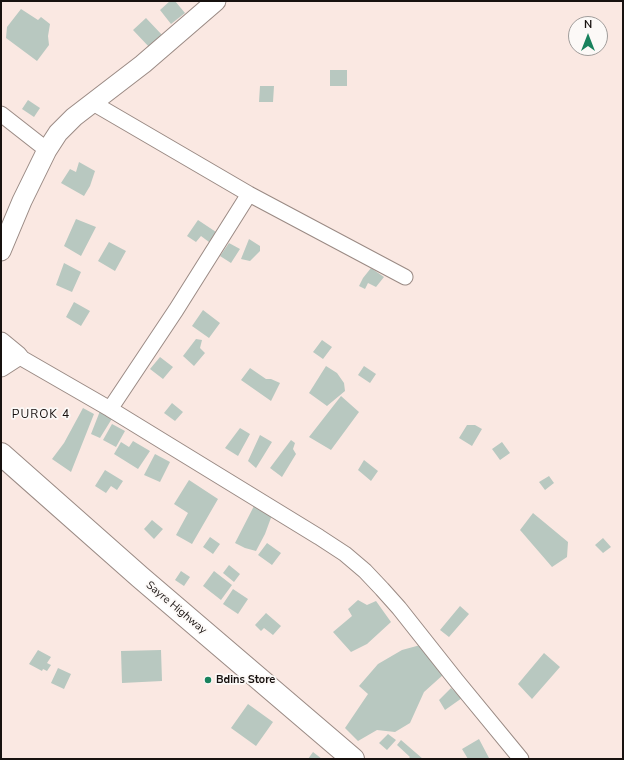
<!DOCTYPE html>
<style>
body{margin:0}
#map{position:relative;width:624px;height:760px;overflow:hidden;background:#fae8e2;font-family:"Nunito Sans",sans-serif}
canvas{display:block}
.frame{position:absolute;inset:0;border:2px solid #17110f;pointer-events:none}
.north{position:absolute;left:568px;top:16px;width:40px;height:40px;box-sizing:border-box;background:#fcf9f7;border:1px solid #a09c9a;border-radius:50%;rotate:0deg;font-size:11px;font-weight:700;line-height:16px;text-align:center;color:#17110f}
.north::after{content:'';display:block;margin:auto;width:14px;height:18px;background:#19825d;clip-path:polygon(50% 0,100% 100%,50% 72%,0 100%)}
</style>
<div id="map">
<canvas width="624" height="760"></canvas>
<div class="frame"></div>
<div class="north">N</div>
</div>
<script>
const ctx = document.querySelector('canvas').getContext('2d');
ctx.lineJoin = 'round';
function paint(path, color) { ctx.fillStyle = color; ctx.fill(path, 'evenodd'); }
const poly = rows => new Path2D(rows.map(r => 'M' + r).join(''));
function trace(path, color, width, dash) { ctx.strokeStyle = color; ctx.lineWidth = width; ctx.lineCap = dash ? 'butt' : 'round'; ctx.setLineDash(dash || []); ctx.stroke(path); }
function label(font, color, halo, rows, align = 'center') {
  ctx.font = font + ' "Nunito Sans",sans-serif'; ctx.lineWidth = 3.5; ctx.setLineDash([]); ctx.textBaseline = 'middle'; ctx.strokeStyle = halo; ctx.fillStyle = color; for (const [text, x, y, turn = 0] of rows) {
    ctx.save(); ctx.translate(x, y); ctx.rotate((+turn || 0) * Math.PI / 180); ctx.textAlign = isNaN(turn) ? turn : align; if (halo) ctx.strokeText(text, 0, 0); ctx.fillText(text, 0, 0); ctx.restore();
  }
}
paint(poly([
 [170,1,175,1,185,13,171,24,160,10],
 [21,9,38,20,41,17,50,24,48,36,49,45,37,61,6,38,7,27],
 [146,18,163,36,150,48,133,30],
 [330,70,347,70,347,86,330,86],
 [260,86,274,86,273,102,259,102],
 [28,100,40,108,34,117,22,109],
 [79,162,95,171,90,186,84,196,61,183,70,169,76,172],
 [76,219,96,227,81,256,64,246],
 [198,220,216,232,209,242,201,236,196,242,187,236],
 [249,239,260,246,260,251,250,261,241,259],
 [109,242,126,251,115,271,98,261],
 [229,243,240,249,231,263,220,256],
 [64,263,81,272,72,292,56,285],
 [371,268,384,277,376,287,368,283,365,289,359,286,363,278],
 [74,302,90,311,81,326,66,317],
 [203,310,220,323,209,338,192,326],
 [196,339,202,340,200,348,205,353,194,366,183,356],
 [322,340,332,347,323,359,313,352],
 [160,357,173,367,163,379,150,369],
 [326,366,337,373,344,383,345,391,327,406,309,393],
 [364,366,376,374,370,383,358,375],
 [250,368,266,379,271,379,280,383,271,401,241,380],
 [341,396,359,412,331,450,309,437],
 [172,403,183,412,175,421,164,413],
 [83,408,94,414,71,472,52,459,64,443],
 [100,411,113,417,100,438,91,434],
 [112,424,125,431,116,447,103,440],
 [467,425,475,425,482,429,472,446,459,438],
 [240,428,250,434,238,456,225,448],
 [260,435,272,442,256,468,248,461],
 [291,440,295,443,293,449,296,454,282,477,270,468],
 [133,441,150,451,138,469,114,454,121,442,129,447],
 [502,442,510,453,500,460,492,449],
 [155,454,170,462,160,482,144,475],
 [364,460,378,471,371,481,358,470],
 [105,470,123,481,117,490,111,486,106,493,95,486],
 [549,476,554,483,545,490,539,482],
 [189,480,218,499,192,544,176,535,188,513,174,504],
 [254,506,272,515,265,534,256,551,245,548,235,543],
 [533,513,568,542,567,557,552,567,520,530],
 [152,520,163,529,154,539,144,529],
 [210,537,220,544,213,554,203,547],
 [603,538,611,547,603,553,595,545],
 [267,543,281,553,272,565,258,555],
 [229,565,240,574,234,582,223,573],
 [181,571,190,577,184,586,175,580],
 [214,571,232,585,221,600,203,586],
 [233,589,248,599,238,614,223,604],
 [358,600,367,605,376,601,391,622,367,644,351,652,333,632,352,616,348,609],
 [460,606,469,614,449,637,440,630],
 [266,613,281,626,273,635,264,628,261,631,255,625],
 [424,644,444,674,424,692,410,723,395,732,377,730,358,741,345,728,368,694,359,686,378,664,402,650],
 [38,650,51,657,47,663,51,665,47,671,43,669,42,671,29,664],
 [161,650,162,681,122,683,121,651],
 [544,653,560,667,532,699,518,684],
 [58,668,71,674,64,689,51,683],
 [451,688,462,698,445,710,439,700],
 [248,704,273,722,256,746,231,728],
 [388,734,396,740,387,750,379,743],
 [479,739,489,758,487,759,468,759,462,749],
 [401,740,423,759,408,759,410,757,397,745],
 [313,752,322,759,308,759]
]), '#b8c8c0');
const minor = poly([
 [93,103,249,194,405,277],
 [1,114,47,150],
 [18,356,110,409,319,537,345,554,365,571,382,589,399,608,456,680,521,759],
 [110,409,176,310,249,194]
]);
const tertiary = poly([
 [1,251,22,201,47,150,58,133,74,117,143,64,216,1],
 [1,342,18,356,1,367]
]);
const trunk = poly([
 [1,454,140,577,353,759]
]);
trace(minor, '#9a8a84', 17);
trace(tertiary, '#9a8a84', 21);
trace(trunk, '#9a8a84', 24);
trace(minor, '#fff', 15);
trace(tertiary, '#fff', 19);
trace(trunk, '#fff', 22);
for (const [x, y, r, color] of [
 [208,680,4,"#19825d"]
]) { const dot = new Path2D(); dot.arc(x, y, r, 0, 2 * Math.PI); ctx.fillStyle = color; ctx.fill(dot); trace(dot, '#fcf9f7', 1.5); }
label('11px', '#17110f', '#fcf9f7', [
 ["Sayre Highway",176,608,40]
]);
label('bold 11px', '#17110f', '#fcf9f7', [
 ["Bdins Store",216,680]
], 'left');
ctx.letterSpacing = '1px';
label('12px', '#17110f', '#fcf9f7', [
 ["PUROK 4",41,415]
]);
ctx.letterSpacing = '0px';
</script>
